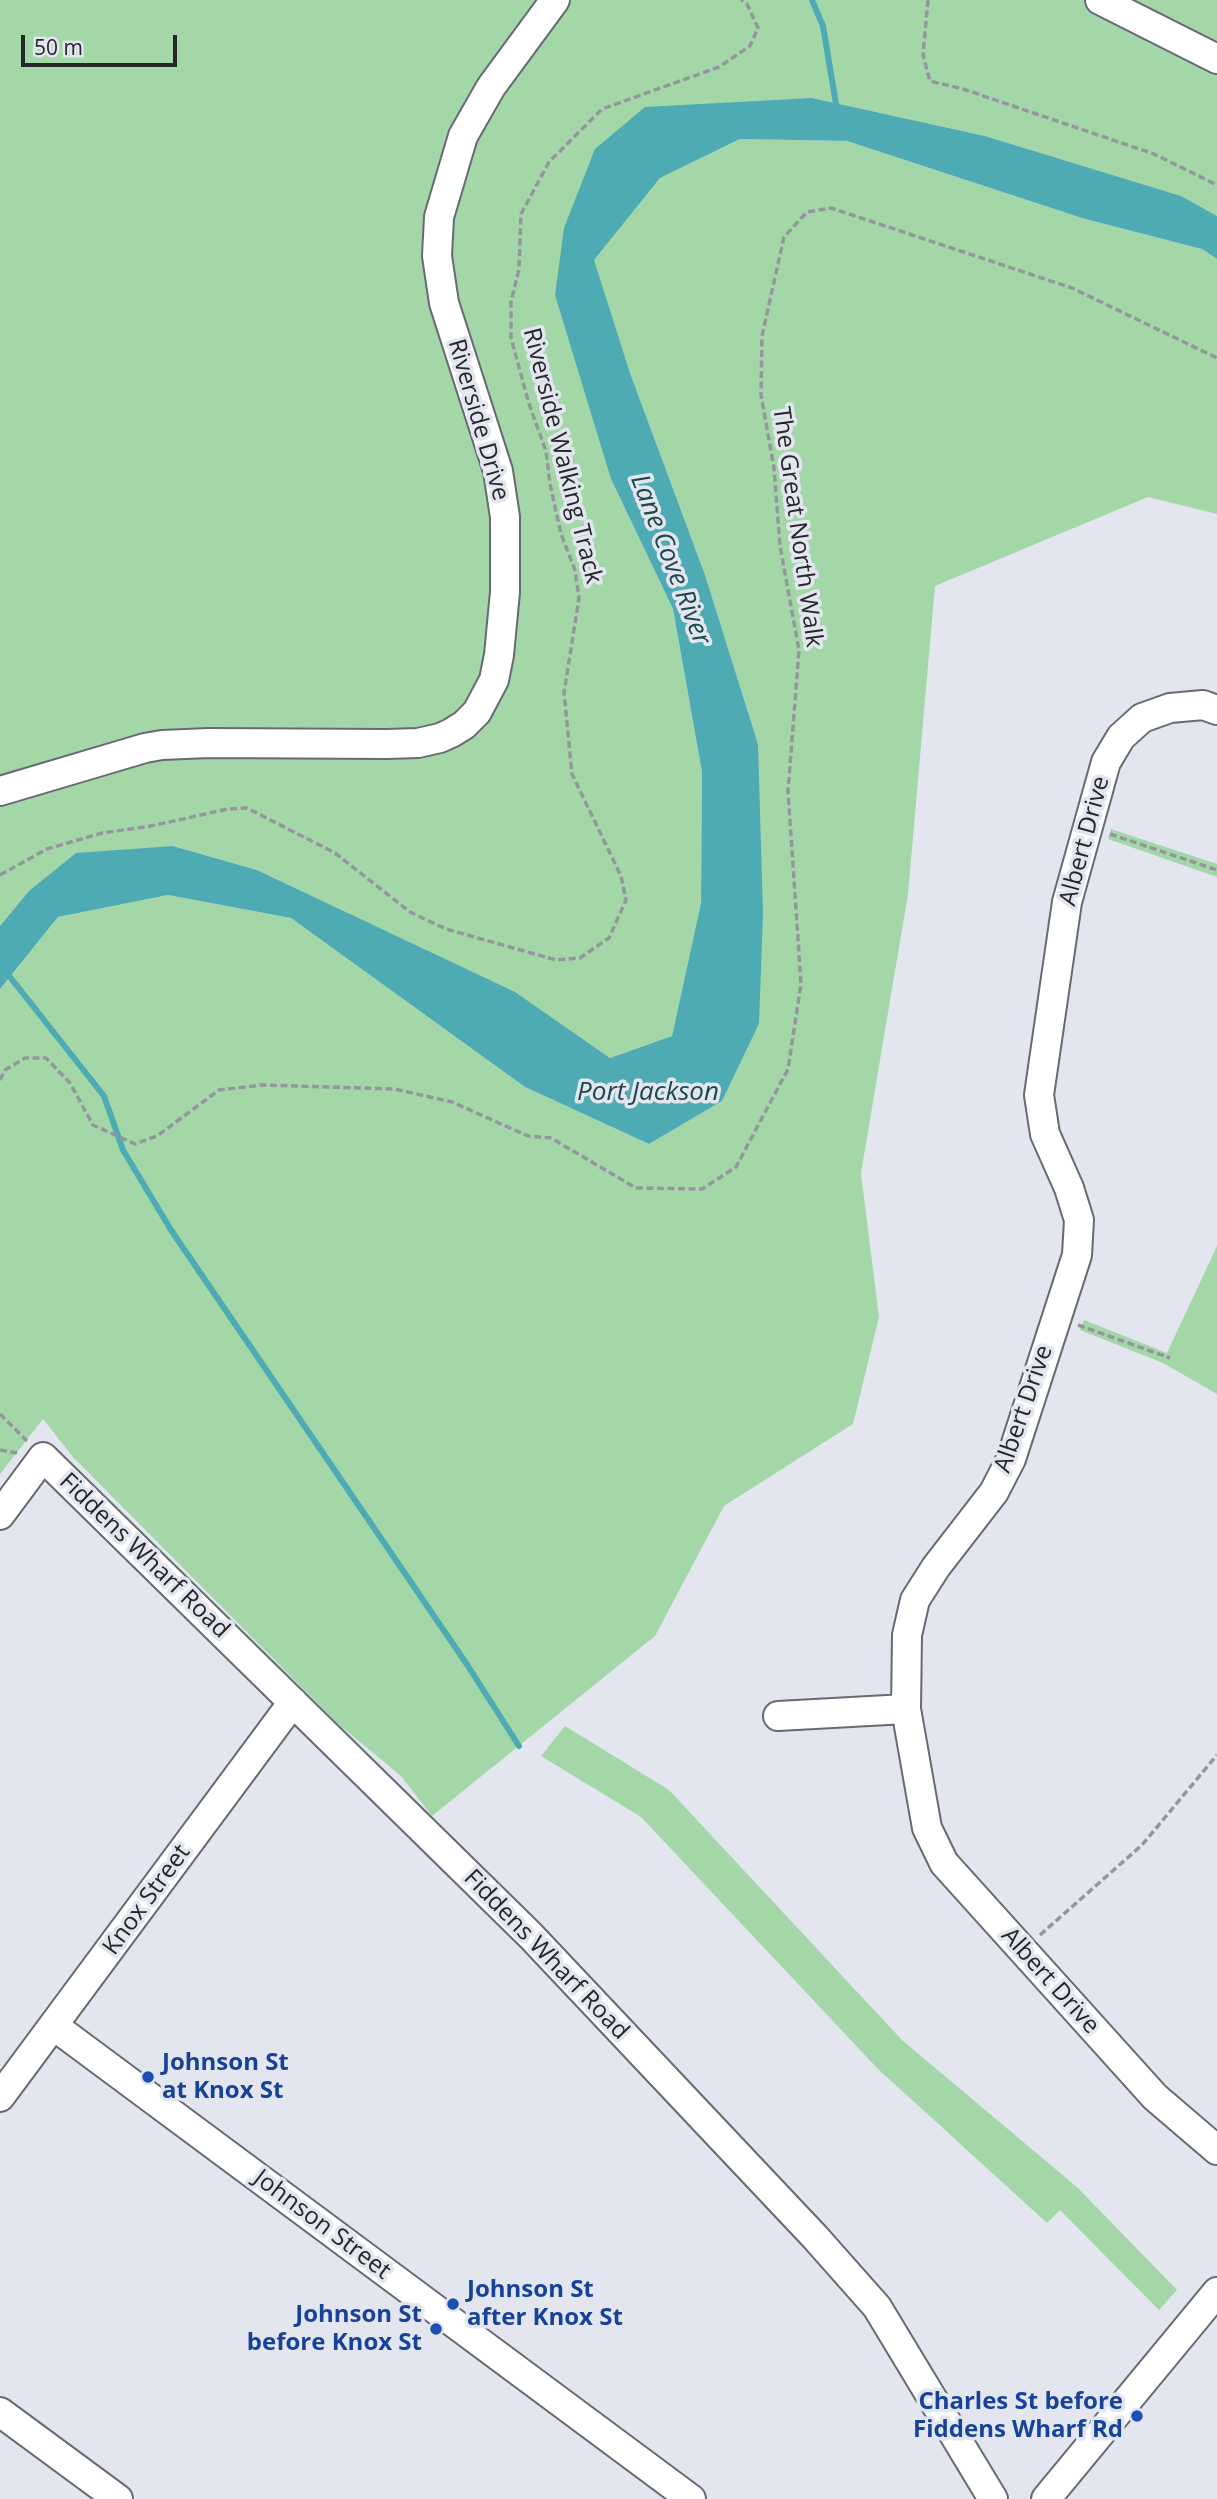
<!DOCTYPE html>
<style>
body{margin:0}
#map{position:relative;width:1217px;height:2499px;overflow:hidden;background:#e3e6ef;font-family:"Open Sans",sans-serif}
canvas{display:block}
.scale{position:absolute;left:21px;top:35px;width:156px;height:32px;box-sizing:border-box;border:4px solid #242629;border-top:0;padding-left:9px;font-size:21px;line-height:24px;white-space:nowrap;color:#242629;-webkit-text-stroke:5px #e3e6ef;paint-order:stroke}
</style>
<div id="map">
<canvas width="1217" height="2499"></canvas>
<div class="scale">50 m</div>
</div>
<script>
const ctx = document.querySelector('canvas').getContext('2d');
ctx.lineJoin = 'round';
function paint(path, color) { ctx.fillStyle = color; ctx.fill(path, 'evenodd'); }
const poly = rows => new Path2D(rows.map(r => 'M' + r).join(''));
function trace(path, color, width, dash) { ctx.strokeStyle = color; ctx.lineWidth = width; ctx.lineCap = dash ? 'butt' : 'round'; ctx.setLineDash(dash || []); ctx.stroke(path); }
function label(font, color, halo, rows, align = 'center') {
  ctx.font = font + ' "Open Sans",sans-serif'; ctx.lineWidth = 7; ctx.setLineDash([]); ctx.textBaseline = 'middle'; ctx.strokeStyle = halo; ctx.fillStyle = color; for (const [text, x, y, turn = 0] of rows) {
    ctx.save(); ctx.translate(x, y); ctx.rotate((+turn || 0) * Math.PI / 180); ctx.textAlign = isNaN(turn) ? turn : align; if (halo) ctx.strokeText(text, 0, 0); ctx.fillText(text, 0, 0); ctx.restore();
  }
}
paint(poly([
 [0,0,1217,0,1217,216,1180,196,985,136,812,98,564,228,611,479,673,609,702,772,701,903,672,1036,610,1058,514,992,257,870,174,846,29,891,0,926],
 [740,139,847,141,1085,219,1202,249,1217,259,1217,514,1148,497,935,586,908,894,861,1173,879,1317,853,1424,724,1506,655,1636,432,1816,401,1776,337,1723,73,1457,43,1419,0,1474,0,989,58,917,168,895,291,918,525,1087,649,1144,722,1101,759,1024,758,744,705,575,630,373,593,260,660,178],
 [1111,829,1217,864,1217,877,1108,839],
 [1217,1246,1217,1394,1163,1363,1080,1330,1084,1320,1167,1353],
 [565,1726,669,1790,902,2040,1078,2188,1177,2290,1159,2310,1060,2210,1047,2223,878,2069,641,1817,541,1756]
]), '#a4d7a8');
paint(poly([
 [812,98,985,136,1181,196,1217,216,1217,259,1202,249,1085,219,847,141,740,139,660,178,594,260,630,373,705,575,758,744,763,914,759,1024,722,1101,649,1144,525,1087,291,918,168,895,58,917,0,989,0,926,29,891,76,853,173,846,257,870,515,992,610,1058,672,1036,701,903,702,772,673,609,611,479,555,295,564,228,595,149,645,107]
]), '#4eabb3');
trace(poly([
 [812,0,823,26,837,110],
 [0,960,10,977,104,1096,123,1150,171,1230,468,1666,519,1746]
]), '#4eabb3', 6);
const minor = poly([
 [1100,0,1217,59],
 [1217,710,1203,705,1170,708,1142,718,1121,737,1106,762,1067,902,1039,1095,1045,1134,1069,1188,1079,1220,1077,1255,1011,1459,994,1492,936,1567,915,1600,907,1635,906,1709,927,1828,944,1863,1155,2097,1217,2150],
 [0,791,145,748,162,745,209,743,387,744,418,743,440,738,451,733,464,725,477,712,494,680,499,655,505,592,505,517,498,471,444,303,437,256,439,217,463,136,491,87,555,0],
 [0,1515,43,1457,531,1936,815,2237,877,2307,993,2499],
 [778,1716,906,1709],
 [54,2026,691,2499],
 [0,2097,293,1702],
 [0,2412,118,2499],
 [1046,2499,1217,2292]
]);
trace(minor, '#676a72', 32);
trace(poly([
 [928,0,923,55,930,81,963,89,1154,154,1217,185],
 [1110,834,1217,870],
 [0,875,47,849,102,833,151,826,228,809,247,808,335,853,410,912,446,929,556,960,580,958,609,938,626,900,621,876,572,774,564,693,579,598,575,570,561,534,550,484,546,451,529,404,511,338,511,302,519,269,521,214,549,162,602,109,719,67,750,46,758,28,747,4,741,0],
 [0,1080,5,1070,25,1058,46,1058,70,1083,93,1125,135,1144,157,1136,219,1090,262,1085,395,1089,452,1102,528,1136,551,1138,636,1188,702,1189,736,1167,788,1069,801,984,788,791,799,650,780,546,774,468,761,395,762,336,784,237,807,212,831,208,1072,288,1217,358],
 [1078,1325,1170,1358],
 [0,1414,27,1441],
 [0,1450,17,1453],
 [1040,1935,1142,1845,1217,1755]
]), '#93969c', 3.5, [7, 3.5]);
trace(minor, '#fff', 28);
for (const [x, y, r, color] of [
 [148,2077,7,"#1a4fb4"],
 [453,2304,7,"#1a4fb4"],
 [436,2329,7,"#1a4fb4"],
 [1137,2416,7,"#1a4fb4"]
]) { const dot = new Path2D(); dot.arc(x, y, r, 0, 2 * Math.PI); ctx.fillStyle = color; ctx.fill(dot); trace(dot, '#e3e6ef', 2.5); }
label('24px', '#242629', '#e3e6ef', [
 ["Riverside Drive",478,420,74],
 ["Riverside Walking Track",562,456,76],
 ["The Great North Walk",797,527,82],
 ["Albert Drive",1085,841,-75],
 ["Albert Drive",1024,1409,-71],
 ["Fiddens Wharf Road",144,1556,44],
 ["Knox Street",147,1900,-54],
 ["Fiddens Wharf Road",546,1955,46],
 ["Albert Drive",1050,1981,48],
 ["Johnson Street",322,2225,37]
]);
label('bold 24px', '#164399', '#e3e6ef', [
 ["Johnson St",162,2063],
 ["at Knox St",162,2091],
 ["Johnson St",467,2290],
 ["after Knox St",467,2318],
 ["Johnson St",422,2315,"right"],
 ["before Knox St",422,2343,"right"],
 ["Charles St before",1123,2402,"right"],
 ["Fiddens Wharf Rd",1123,2430,"right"]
], 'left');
label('italic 26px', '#1c474b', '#e3e6ef', [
 ["Lane Cove River",670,560,69],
 ["Port Jackson",648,1093]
]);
</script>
